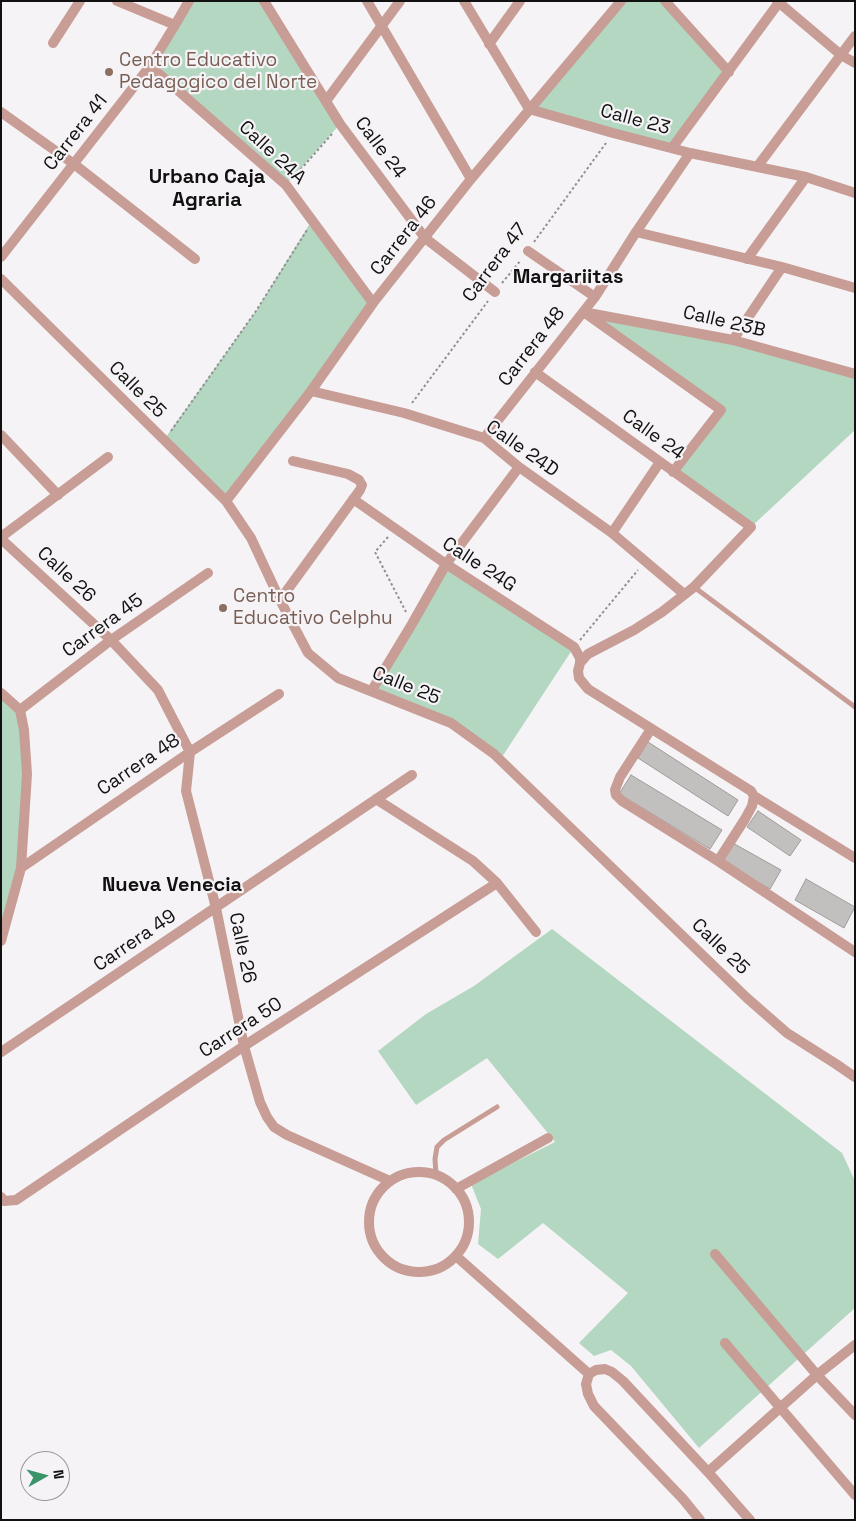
<!DOCTYPE html>
<style>
body{margin:0}
#map{position:relative;width:856px;height:1521px;overflow:hidden;background:#f6f3f6;font-family:"Space Grotesk",sans-serif}
canvas{display:block}
.frame{position:absolute;inset:0;border:2px solid #111;pointer-events:none}
.north{position:absolute;left:20px;top:1451px;width:50px;height:50px;box-sizing:border-box;background:#f6f3f6;border:1px solid #9a999a;border-radius:50%;rotate:83deg;font-size:14px;font-weight:700;line-height:20px;text-align:center;color:#111}
.north::after{content:'';display:block;margin:auto;width:18px;height:22px;background:#3b9469;clip-path:polygon(50% 0,100% 100%,50% 72%,0 100%)}
</style>
<div id="map">
<canvas width="856" height="1521"></canvas>
<div class="frame"></div>
<div class="north">N</div>
</div>
<script>
const ctx = document.querySelector('canvas').getContext('2d');
ctx.lineJoin = 'round';
function paint(path, color) { ctx.fillStyle = color; ctx.fill(path, 'evenodd'); }
const poly = rows => new Path2D(rows.map(r => 'M' + r).join(''));
function trace(path, color, width, dash) { ctx.strokeStyle = color; ctx.lineWidth = width; ctx.lineCap = dash ? 'butt' : 'round'; ctx.setLineDash(dash || []); ctx.stroke(path); }
function label(font, color, halo, rows, align = 'center') {
  ctx.font = font + ' "Space Grotesk",sans-serif'; ctx.lineWidth = 4.5; ctx.setLineDash([]); ctx.textBaseline = 'middle'; ctx.strokeStyle = halo; ctx.fillStyle = color; for (const [text, x, y, turn = 0] of rows) {
    ctx.save(); ctx.translate(x, y); ctx.rotate((+turn || 0) * Math.PI / 180); ctx.textAlign = isNaN(turn) ? turn : align; if (halo) ctx.strokeText(text, 0, 0); ctx.fillText(text, 0, 0); ctx.restore();
  }
}
paint(poly([
 [186,1,260,1,340,124,286,185,150,66],
 [621,1,665,1,729,72,672,148,529,109],
 [312,220,373,303,226,501,163,441,256,311],
 [583,312,739,341,855,374,855,430,751,527,673,472,720,410],
 [446,564,574,647,500,760,451,723,372,690],
 [1,693,20,710,27,774,21,868,1,941],
 [552,929,842,1153,855,1181,855,1308,699,1448,631,1366,611,1350,594,1356,579,1343,628,1293,543,1223,498,1259,478,1244,481,1209,471,1184,555,1142,487,1058,416,1105,378,1051,426,1014,474,986]
]), '#b3d7c0');
const building = poly([
 [648,742,738,800,728,816,638,758,648,742],
 [631,775,722,830,710,849,619,794,631,775],
 [758,811,801,840,790,856,747,827,758,811],
 [731,842,781,870,770,889,721,861,731,842],
 [806,879,855,907,844,928,795,900,806,879]
]);
paint(building, '#c2c0be');
trace(building, '#9e9c99', 1);
trace(poly([
 [294,177,332,134],
 [534,242,606,143],
 [502,283,521,260],
 [412,403,488,301],
 [171,431,256,311,307,230],
 [388,537,375,552,406,612],
 [580,640,638,570]
]), '#919091', 2, [2.5, 2.5]);
trace(poly([
 [694,587,855,707],
 [436,1175,435,1159,437,1147,444,1140,497,1107]
]), '#c89d95', 5);
trace(poly([
 [117,1,175,25],
 [264,1,340,124,425,238,495,292],
 [367,1,471,179],
 [464,1,529,109,613,133,690,153,806,177,855,193],
 [665,1,729,72],
 [777,1,841,55,855,63],
 [53,43,80,1],
 [489,44,520,1],
 [150,66,286,185,373,303],
 [326,101,400,1],
 [1,112,74,164,195,259],
 [672,148,780,1],
 [757,167,855,36],
 [636,232,782,267,855,288],
 [528,251,595,297],
 [1,257,150,66,175,25,189,1],
 [747,259,806,177],
 [1,279,226,501,251,538,280,600,308,653,338,678,451,723,494,754,747,998,787,1033,836,1064,855,1077],
 [583,312,733,340,855,374],
 [585,313,721,410,673,472],
 [733,340,782,267],
 [535,372,751,527,694,587,662,612,634,630,588,654,580,663,578,671,579,678,588,689,751,791,754,796,752,806,745,819,718,861],
 [311,391,404,413,484,438,519,467,612,533,684,594],
 [1,435,58,495],
 [484,438,595,297,636,232,690,153],
 [353,499,446,564,574,647,580,658,580,663],
 [226,501,311,391,373,303,471,179,621,1],
 [612,533,660,462],
 [1,537,108,457],
 [1,539,111,640,158,690,190,752,186,791,216,908,244,1046,260,1102,267,1117,274,1127,287,1135,390,1181],
 [280,600,360,490,362,485,359,480,348,474,293,461],
 [372,690,412,624,446,564,519,467],
 [1,693,20,710,24,730,27,774,21,868,1,941],
 [20,710,111,640,208,573],
 [651,729,620,777,615,790,616,795,622,801,718,861,855,952],
 [754,796,855,858],
 [376,799,473,861,497,883,536,932],
 [21,868,190,752,279,694],
 [1,1052,412,775],
 '369 1222a50 50 0 1 1 100 0a50 50 0 1 1-100 0Z',
 [456,1189,548,1138],
 [1,1197,4,1201,16,1200,244,1046,497,883],
 [715,1254,817,1375,855,1415],
 [456,1256,589,1374],
 [725,1343,855,1495],
 [708,1472,817,1375,855,1345],
 [700,1520,683,1499,594,1406,588,1394,586,1384,589,1374,596,1370,605,1369,612,1372,623,1381,708,1472,750,1520]
]), '#c89d95', 10);
for (const [x, y, r, color] of [
 [109,72,5,"#8d6e63"],
 [223,608,5,"#8d6e63"]
]) { const dot = new Path2D(); dot.arc(x, y, r, 0, 2 * Math.PI); ctx.fillStyle = color; ctx.fill(dot); trace(dot, '#f6f3f6', 2); }
label('19px', '#785e54', '#f6f3f6', [
 ["Centro Educativo",119,61],
 ["Pedagogico del Norte",119,83],
 ["Centro",233,597],
 ["Educativo Celphu",233,619]
], 'left');
label('19px', '#111', '#f6f3f6', [
 ["Calle 23",635,120,15],
 ["Carrera 41",76,133,-52],
 ["Calle 24",380,148,53],
 ["Calle 24A",272,153,43],
 ["Carrera 46",404,236,-52],
 ["Carrera 47",495,263,-53],
 ["Calle 23B",724,322,13],
 ["Carrera 48",532,347,-52],
 ["Calle 25",137,390,45],
 ["Calle 24",653,435,36],
 ["Calle 24D",522,449,35],
 ["Calle 24G",479,565,33],
 ["Calle 26",66,575,43],
 ["Carrera 45",103,626,-36],
 ["Calle 25",406,686,22],
 ["Carrera 48",139,765,-34],
 ["Carrera 49",135,941,-34],
 ["Calle 25",720,947,44],
 ["Calle 26",242,948,78],
 ["Carrera 50",241,1028,-33]
]);
label('bold 20px', '#111', '#f6f3f6', [
 ["Urbano Caja",207,178],
 ["Agraria",207,201],
 ["Margariitas",568,278],
 ["Nueva Venecia",172,886]
]);
</script>
